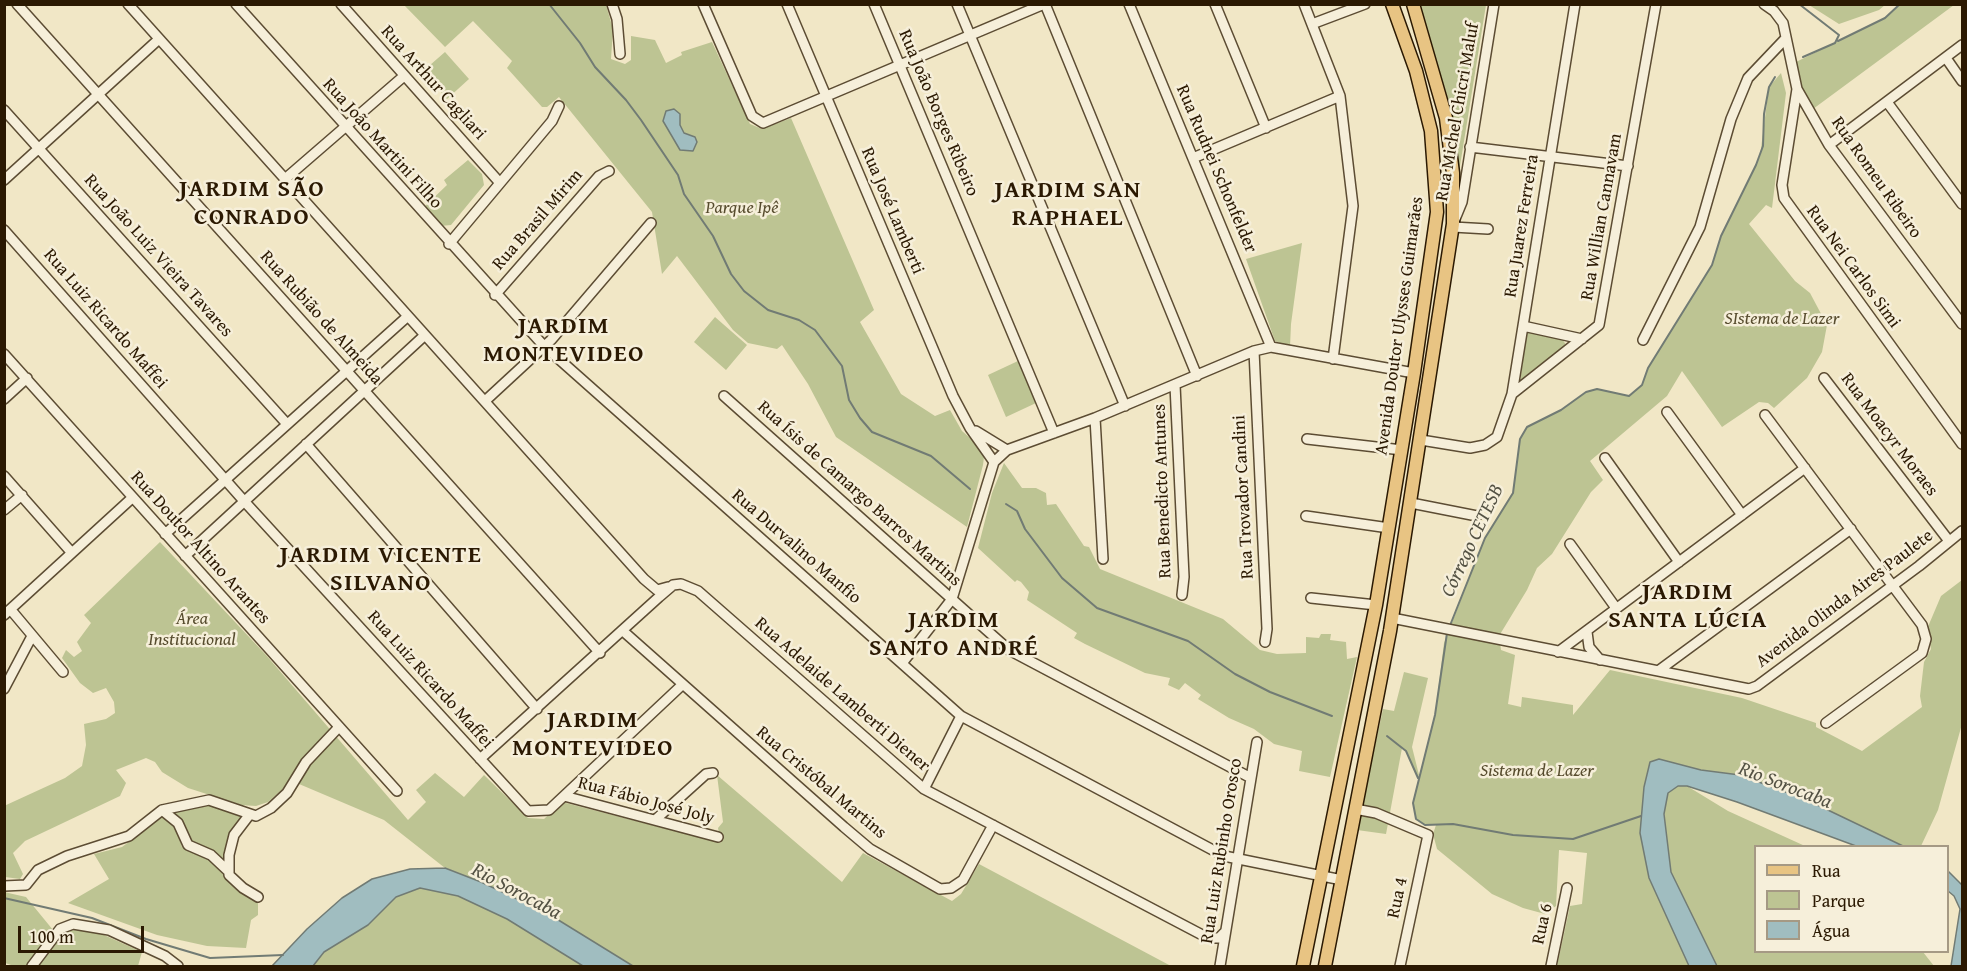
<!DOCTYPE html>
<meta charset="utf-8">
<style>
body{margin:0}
#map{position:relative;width:1967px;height:971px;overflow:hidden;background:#f1e7c6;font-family:"Gentium Book Plus",serif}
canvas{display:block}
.frame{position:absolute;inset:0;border:6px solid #2b1902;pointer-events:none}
.legend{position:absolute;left:1754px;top:845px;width:195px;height:108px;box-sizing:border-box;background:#f6efda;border:2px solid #a59984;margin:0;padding:8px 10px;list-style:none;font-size:18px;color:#2b1902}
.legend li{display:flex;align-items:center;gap:12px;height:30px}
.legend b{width:30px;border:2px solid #a59984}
.scale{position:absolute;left:18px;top:926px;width:126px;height:27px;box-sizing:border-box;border:3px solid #2b1902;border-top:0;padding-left:8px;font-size:18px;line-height:21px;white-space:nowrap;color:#2b1902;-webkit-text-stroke:4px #f6efda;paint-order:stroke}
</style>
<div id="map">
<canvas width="1967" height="971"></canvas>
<div class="frame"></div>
<ul class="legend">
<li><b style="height:8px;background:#e8c483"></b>Rua</li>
<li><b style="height:16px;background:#bdc493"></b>Parque</li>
<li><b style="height:16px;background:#a0bdc0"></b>Água</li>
</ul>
<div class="scale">100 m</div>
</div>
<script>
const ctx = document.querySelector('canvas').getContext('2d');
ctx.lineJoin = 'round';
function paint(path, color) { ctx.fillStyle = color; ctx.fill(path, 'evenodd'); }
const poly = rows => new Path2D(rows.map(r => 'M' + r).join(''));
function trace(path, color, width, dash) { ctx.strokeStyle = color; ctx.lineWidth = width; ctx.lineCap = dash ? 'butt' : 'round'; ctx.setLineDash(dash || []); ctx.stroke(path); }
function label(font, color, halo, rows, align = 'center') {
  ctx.font = font + ' "Gentium Book Plus",serif'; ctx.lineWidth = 5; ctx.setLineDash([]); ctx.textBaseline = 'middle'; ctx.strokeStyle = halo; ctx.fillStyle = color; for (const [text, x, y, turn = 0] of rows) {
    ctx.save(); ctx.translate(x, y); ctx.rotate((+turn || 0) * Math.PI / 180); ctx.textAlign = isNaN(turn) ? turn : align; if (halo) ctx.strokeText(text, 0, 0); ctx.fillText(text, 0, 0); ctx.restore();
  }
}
paint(poly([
 [404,5,606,5,613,29,611,59,625,64,631,60,631,36,655,40,666,63,682,55,681,52,712,42,750,124,762,129,791,118,874,310,860,322,901,394,935,416,950,410,962,431,978,445,984,457,983,465,967,527,836,437,808,384,782,345,777,349,748,343,733,330,677,256,662,274,652,212,559,97,547,107,542,107,507,68,512,61,473,21,445,47],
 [1420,5,1486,5,1459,172,1449,103],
 [1809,5,1885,5,1879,10,1839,24],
 [1900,5,1954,5,1813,109,1800,87,1794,63,1885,18],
 [445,52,469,79,447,99,422,72],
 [1781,73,1786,93,1772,208,1766,205,1749,224,1795,281,1810,293,1827,325,1822,352,1807,378,1774,408,1768,403,1759,402,1722,427,1682,371,1667,396,1590,461,1603,480,1591,492,1552,554,1537,568,1527,590,1499,636,1501,650,1515,655,1508,704,1521,707,1522,697,1573,705,1573,715,1610,670,1742,698,1816,723,1816,727,1862,751,1922,707,1920,696,1924,662,1931,649,1927,629,1941,596,1962,580,1962,724,1938,810,1921,846,1903,846,1807,800,1740,775,1701,770,1659,759,1650,763,1640,833,1649,878,1689,966,1557,966,1570,906,1582,904,1587,853,1559,850,1556,906,1545,914,1523,908,1492,894,1437,849,1433,834,1436,825,1425,825,1416,819,1413,803,1435,715,1444,643,1485,538,1513,493,1520,439,1527,427,1561,410,1586,392,1597,389,1629,396,1642,385,1648,368,1712,265,1721,236,1760,156,1769,87],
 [468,160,482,174,484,185,451,225,440,226,422,209,447,185,444,180],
 [1302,243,1291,324,1290,347,1275,341,1246,259],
 [715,317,747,345,726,370,694,342],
 [1529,331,1563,340,1566,345,1520,383,1526,336],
 [1018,361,1036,403,1006,417,988,375],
 [1004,463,1022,488,1036,488,1046,493,1047,505,1056,504,1084,546,1089,547,1100,569,1223,619,1260,650,1277,654,1306,653,1306,637,1319,638,1321,634,1331,634,1330,640,1346,642,1347,659,1357,657,1330,777,1299,771,1302,751,1274,744,1254,729,1229,718,1198,699,1201,695,1185,683,1179,690,1168,685,1170,678,1145,673,1085,644,1074,638,1077,633,1027,600,1029,592,1021,582,1017,580,1015,582,978,548,992,493],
 [160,542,266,655,408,820,426,802,416,790,435,773,464,797,484,775,528,818,544,819,562,802,721,843,718,828,723,822,717,775,842,882,863,853,952,901,961,894,979,864,1171,966,633,966,547,913,481,882,445,868,384,820,292,781,268,802,256,806,241,805,188,788,162,772,155,762,146,758,116,770,126,783,120,796,25,841,13,853,23,874,20,879,5,877,4,806,65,778,82,766,86,745,84,724,106,719,115,713,114,702,106,688,93,693,80,683,62,658,66,650,74,657,82,651,77,642,91,623,84,615],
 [1404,672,1428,678,1412,747,1419,775,1418,777,1406,751,1402,748,1386,834,1357,830,1383,709,1394,711],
 [1678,786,1687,786,1728,811,1805,846,1756,846,1756,952,1923,952,1934,966,1717,966,1671,872,1664,814,1668,793],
 [195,805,213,805,245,816,230,836,225,865,191,844,168,811],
 [164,815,175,822,182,847,211,861,232,884,258,902,258,915,251,920,246,948,207,946,157,935,68,903,109,879,94,854,122,847,145,830,154,818],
 [420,888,458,896,507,919,583,966,313,966,324,952,368,925,396,897],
 [4,892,26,897,53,930,28,966,14,966,5,963],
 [73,930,95,931,142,952,138,966,36,966,60,936]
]), '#bdc493');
const water = poly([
 [674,109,680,114,680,125,684,133,695,137,697,142,693,151,680,150,663,121,666,111,674,109],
 [1659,759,1701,770,1740,775,1807,800,1903,846,1856,846,1737,802,1687,786,1678,786,1668,793,1664,814,1671,872,1717,966,1689,966,1649,878,1640,833,1644,787,1650,762,1659,759],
 [445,868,481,882,547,913,633,966,583,966,507,919,458,896,420,888,396,897,368,925,324,952,313,966,272,966,307,929,342,898,372,879,410,869,445,868],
 [1948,871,1962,885,1962,966,1951,966,1960,909,1954,896,1948,891,1948,871]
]);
paint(water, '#a0bdc0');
trace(water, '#717b74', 1.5);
trace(poly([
 [549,4,580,43,595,67,626,100,641,120,678,175,684,194,713,236,731,274,744,291,768,310,799,320,815,330,842,366,849,400,860,418,872,432,931,456,970,489],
 [1799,4,1839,35,1835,43,1803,57],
 [1838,41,1885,18,1900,4],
 [1006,504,1017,511,1025,529,1062,578,1097,608,1188,641,1235,674,1270,692,1332,716],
 [1449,628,1485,538,1513,493,1520,439,1527,427,1561,410,1586,392,1597,389,1629,396,1642,385,1648,368,1712,265,1721,236,1756,165,1763,146,1764,114,1769,87,1775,77],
 [1447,633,1435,715,1413,803,1416,819,1425,825,1453,824,1513,835,1573,839,1641,816],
 [1387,736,1406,751,1418,778],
 [4,898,92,918,146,939,210,958,283,955]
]), '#717b74', 2);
const minor = poly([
 [17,4,600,653],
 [128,4,644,579,657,590,668,587],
 [236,4,543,345,961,716,1224,856,1342,880],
 [341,4,500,183],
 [612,4,617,19,620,54],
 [703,4,752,116,763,123,1044,4],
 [787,4,953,396,970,428,994,462],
 [874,4,1054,433],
 [957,4,1125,406],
 [1045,4,1197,376],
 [1129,4,1271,347],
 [1215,4,1266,128],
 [1304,4,1340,96,1353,206,1333,359],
 [1764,4,1774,11,1783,23,1797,89,1829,145,1962,324],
 [1312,24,1365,4],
 [1946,58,1962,81],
 [1797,89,1782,185,1784,198,1962,444],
 [1887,102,1962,204],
 [4,110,287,424],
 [1829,145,1962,45],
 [1470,147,1628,166],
 [1193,158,1340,96],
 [285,179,404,76],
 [4,180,159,39],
 [1455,219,1462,202,1494,4],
 [1453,227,1488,229],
 [4,230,244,501,528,811,549,810,682,685],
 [449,244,552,121,559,106],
 [495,295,599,176,609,171],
 [1523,326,1582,339],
 [1643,340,1700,227,1731,119,1748,78,1786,38],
 [1254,351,1267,629,1265,642],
 [4,354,397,791],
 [1824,378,1949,541],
 [1175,385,1184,577,1182,595],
 [1512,394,1599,325,1656,4],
 [724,396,1009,650,1251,778],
 [4,399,27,378],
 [485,401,551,340,651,223],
 [1667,412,1742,515],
 [1765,415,1922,625,1926,639,1922,653,1826,723],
 [1095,418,1103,559],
 [976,431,1007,450],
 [1307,439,1402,450],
 [1421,440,1470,448,1485,445,1497,437,1512,394,1575,4],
 [306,444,537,709],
 [1605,458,1679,562],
 [4,476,72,553],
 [1411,503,1477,516],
 [4,510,22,495],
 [1306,516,1389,528],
 [165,534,408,316],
 [1570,544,1616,608],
 [185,556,425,335],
 [1311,598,1376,605],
 [11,610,63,672],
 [4,615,132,498],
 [1392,618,1749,689,1757,686,1919,566,1962,531],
 [623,631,844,827,870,849,940,889,951,888,963,880,993,825],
 [1587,632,1589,647,1600,660],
 [1558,652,1805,468],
 [903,662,952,599,994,462,1007,450,1095,418,1254,351,1271,347,1414,373],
 [1658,671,1851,529],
 [4,689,32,636],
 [480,759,659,597,673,585,681,584,698,591,924,789,1208,938,1219,938,1225,932],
 [924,789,961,716],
 [564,796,718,837],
 [1355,809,1376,813,1428,835,1400,966],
 [162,810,178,823,188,845,211,855,228,871],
 [250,814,234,835,229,855,229,875,243,888,258,897],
 [655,820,706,774,713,773],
 [4,886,26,885,38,870,67,856,129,836,162,810,209,800,256,816,271,808,287,793,306,762,339,727],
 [32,966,60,929,73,924,109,930,165,956,178,966],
 [1220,966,1257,742],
 [1551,966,1567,888]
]);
const major = poly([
 [1303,966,1376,605,1414,373,1437,212,1431,131,1416,71,1392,4],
 [1325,966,1390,631,1453,224,1453,173,1446,118,1413,4]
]);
trace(minor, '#5c4c33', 12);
trace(major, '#2b1902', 15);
trace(minor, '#f6efda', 9);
trace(major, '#e8c483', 12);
label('18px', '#2b1902', '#f6efda', [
 ["Rua Arthur Cagliari",433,83,48],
 ["Rua Michel Chicri Maluf",1458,112,-80],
 ["Rua João Borges Ribeiro",938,113,67],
 ["Rua João Martini Filho",382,144,48],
 ["Rua Rudnei Schonfelder",1216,169,67],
 ["Rua Romeu Ribeiro",1876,178,55],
 ["Rua José Lamberti",892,211,67],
 ["Rua Willian Cannavam",1602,217,-80],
 ["Rua Brasil Mirim",538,220,-49],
 ["Rua Juarez Ferreira",1522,226,-81],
 ["Rua João Luiz Vieira Tavares",158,256,48],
 ["Rua Nei Carlos Simi",1853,267,54],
 ["Rua Rubião de Almeida",321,318,48],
 ["Rua Luiz Ricardo Maffei",105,319,49],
 ["Avenida Doutor Ulysses Guimarães",1400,326,-82],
 ["Rua Moacyr Moraes",1889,435,53],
 ["Rua Benedicto Antunes",1163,491,-92],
 ["Rua Ísis de Camargo Barros Martins",859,494,42],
 ["Rua Trovador Candini",1244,497,-93],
 ["Rua Durvalino Manfio",796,547,41],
 ["Rua Doutor Altino Arantes",200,548,48],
 ["Avenida Olinda Aires Paulete",1845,599,-37],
 ["Rua Luiz Ricardo Maffei",430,680,48],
 ["Rua Adelaide Lamberti Diener",842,695,41],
 ["Rua Cristóbal Martins",821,783,40],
 ["Rua Fábio José Joly",646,801,15],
 ["Rua Luiz Rubinho Orosco",1222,851,-81],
 ["Rua 4",1398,898,-78],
 ["Rua 6",1543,924,-78]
]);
label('italic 18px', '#574c2e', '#f6efda', [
 ["Parque Ipê",742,208],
 ["SIstema de Lazer",1782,319],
 ["Área",192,619],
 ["Institucional",192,640],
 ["Sistema de Lazer",1537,771]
]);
label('italic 20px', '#545244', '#f6efda', [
 ["Córrego CETESB",1473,541,-65],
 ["Rio Sorocaba",1785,786,21],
 ["Rio Sorocaba",516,892,28]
]);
ctx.letterSpacing = '1.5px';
label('bold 24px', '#2b1902', '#f6efda', [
 ["JARDIM SÃO",252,190],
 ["CONRADO",252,218],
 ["JARDIM SAN",1068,191],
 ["RAPHAEL",1068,219],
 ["JARDIM",564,327],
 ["MONTEVIDEO",564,355],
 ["JARDIM VICENTE",381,556],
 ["SILVANO",381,584],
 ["JARDIM",1688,593],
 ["SANTA LÚCIA",1688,621],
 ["JARDIM",954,621],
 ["SANTO ANDRÉ",954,649],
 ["JARDIM",593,721],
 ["MONTEVIDEO",593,749]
]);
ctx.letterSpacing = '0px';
</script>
